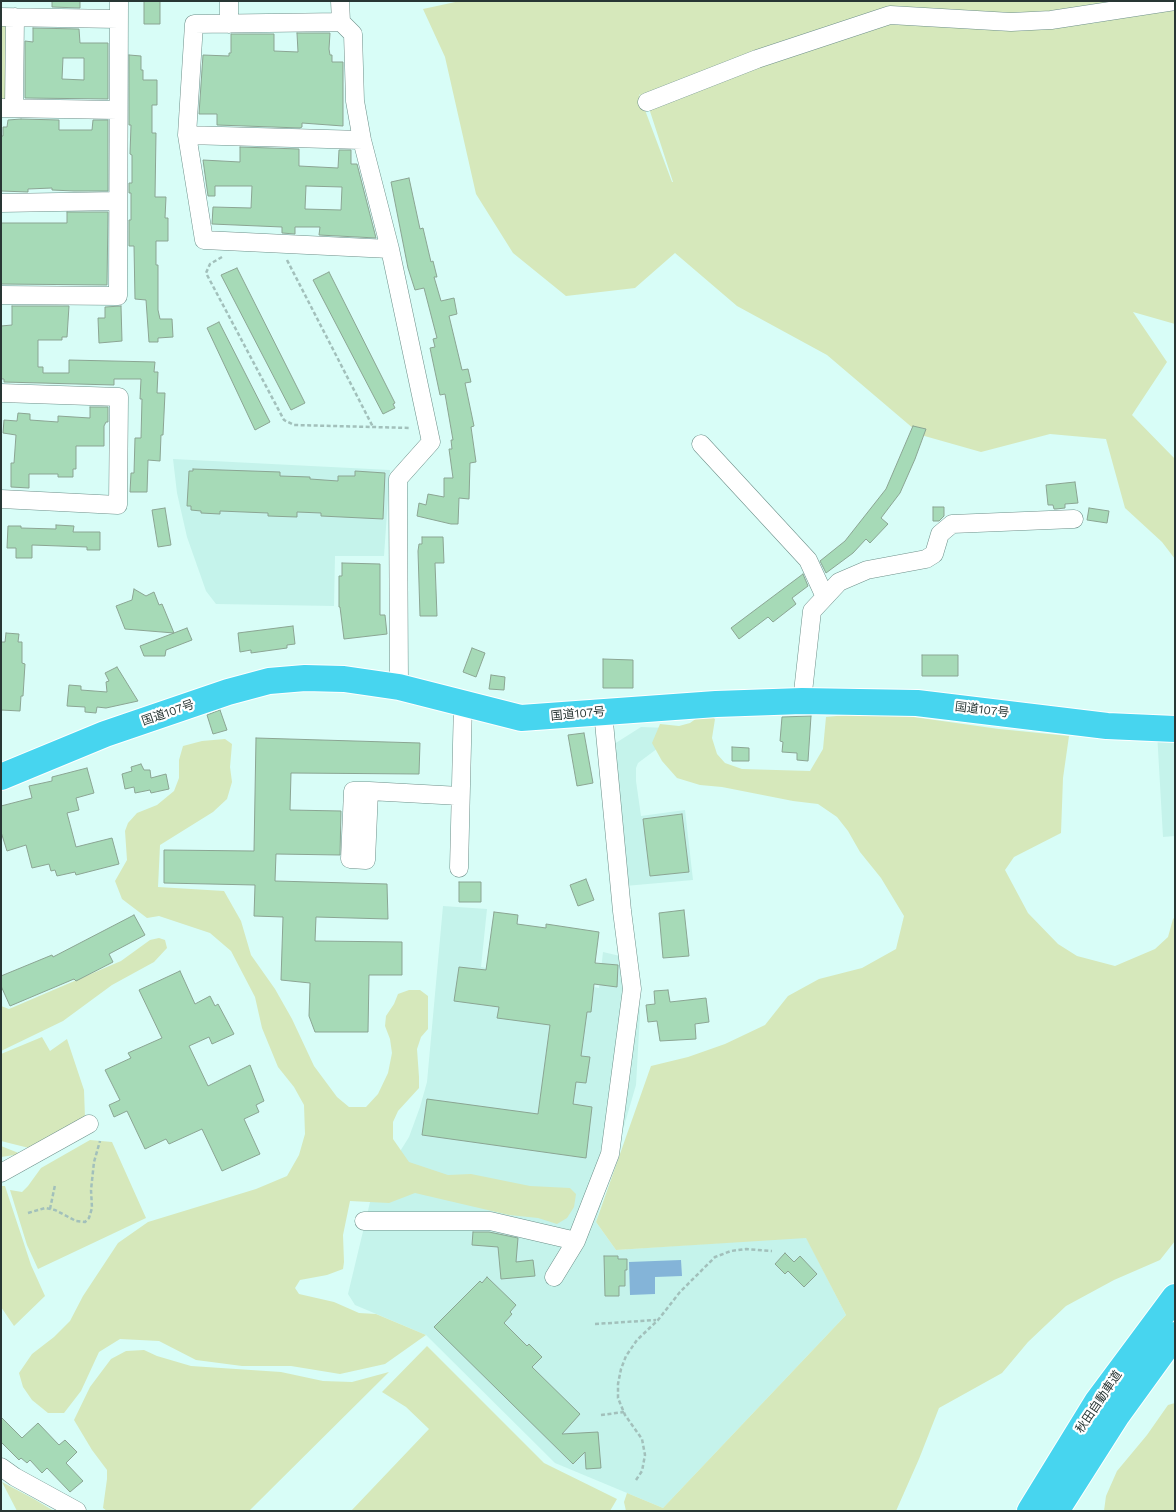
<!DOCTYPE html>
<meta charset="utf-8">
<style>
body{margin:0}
#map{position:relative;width:1176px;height:1512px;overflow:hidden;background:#d8fdf7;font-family:"Work Sans",sans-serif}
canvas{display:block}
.frame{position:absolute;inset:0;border:2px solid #283634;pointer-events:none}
</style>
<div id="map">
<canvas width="1176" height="1512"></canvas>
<div class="frame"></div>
</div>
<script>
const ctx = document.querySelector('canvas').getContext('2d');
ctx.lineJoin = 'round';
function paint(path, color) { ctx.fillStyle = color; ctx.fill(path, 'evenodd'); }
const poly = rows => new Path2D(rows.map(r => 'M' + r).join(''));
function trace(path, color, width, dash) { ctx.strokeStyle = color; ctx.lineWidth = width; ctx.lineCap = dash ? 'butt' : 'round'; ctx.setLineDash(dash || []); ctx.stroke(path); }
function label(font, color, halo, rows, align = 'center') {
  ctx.font = font + ' "Work Sans","Noto Sans JP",sans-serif'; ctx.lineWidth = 4.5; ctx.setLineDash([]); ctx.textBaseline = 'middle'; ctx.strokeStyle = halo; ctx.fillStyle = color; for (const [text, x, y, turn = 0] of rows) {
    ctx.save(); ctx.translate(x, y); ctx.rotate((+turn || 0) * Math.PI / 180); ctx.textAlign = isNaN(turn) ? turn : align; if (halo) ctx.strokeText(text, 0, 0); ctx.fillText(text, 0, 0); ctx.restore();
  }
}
paint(poly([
 [173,459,390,470,384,556,335,556,334,606,216,604,206,591,187,537,177,493],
 [641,727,668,728,670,739,638,763,636,768,636,781,641,816,685,810,693,880,625,886,611,746],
 [1157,732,1175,734,1175,836,1163,837],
 [443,906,487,909,481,967,599,988,603,952,637,960,640,1014,636,1085,596,1222,616,1250,806,1237,846,1315,663,1508,555,1463,426,1335,355,1305,348,1294,371,1198,409,1137,420,1107,427,1082]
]), '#c5f3eb');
paint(poly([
 [460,1,1173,1,1090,24,1175,6,1175,324,1133,312,1167,362,1132,415,1175,459,1175,559,1162,542,1125,508,1106,439,1050,434,981,452,921,435,827,355,737,306,675,253,635,288,566,296,513,253,476,194,445,57,423,9],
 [639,94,647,102,673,182,672,182],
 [1,24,6,24,11,30,10,100,1,105],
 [878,712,999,729,1069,736,1063,778,1061,833,1014,857,1005,870,1028,913,1058,944,1077,956,1115,966,1155,949,1168,937,1173,919,1175,917,1175,1241,1160,1260,1114,1280,1066,1306,1028,1342,1002,1373,939,1408,919,1459,896,1511,626,1511,624,1502,627,1493,663,1508,846,1315,806,1238,616,1250,596,1222,651,1066,688,1057,725,1044,765,1025,788,996,819,979,862,968,896,949,904,916,881,878,860,852,848,831,837,817,818,804,793,801,722,787,700,785,677,778,662,761,652,743,660,724,679,726,690,723,697,718,711,716,715,719,712,738,717,754,725,763,742,769,810,771,823,749,826,717],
 [225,739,232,744,230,767,232,782,227,799,213,812,160,845,158,887,224,891,241,921,251,955,275,989,292,1019,314,1066,337,1097,349,1107,366,1107,378,1094,388,1073,392,1053,390,1039,385,1026,386,1016,394,1004,398,994,409,990,420,990,428,996,428,1029,421,1037,417,1049,419,1077,419,1088,398,1111,393,1122,393,1139,409,1162,448,1175,471,1174,530,1186,570,1188,576,1194,574,1207,567,1218,557,1224,538,1218,509,1215,415,1193,389,1203,350,1201,343,1235,344,1262,343,1269,327,1275,300,1280,295,1288,299,1294,334,1302,359,1313,376,1314,426,1335,385,1364,340,1374,291,1366,242,1366,196,1360,159,1341,120,1339,99,1352,81,1391,64,1413,48,1413,32,1400,23,1387,19,1373,32,1354,54,1337,70,1321,83,1296,118,1243,148,1222,256,1189,287,1176,299,1155,305,1134,304,1105,294,1087,278,1067,262,1028,255,997,231,951,210,933,159,916,147,918,122,899,115,881,127,860,125,831,128,823,137,813,157,805,174,791,179,778,179,760,183,746,202,741],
 [159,938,165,940,167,948,154,962,112,985,63,1021,1,1051,1,1006,9,1009,121,961,150,940],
 [42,1037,50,1051,67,1039,84,1090,85,1118,29,1148,1,1141,1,1054],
 [90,1140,112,1142,146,1218,38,1269,27,1245,10,1190,22,1192,28,1186,41,1168],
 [1,1146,21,1154,1,1157],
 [1,1186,5,1186,31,1265,45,1296,14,1326,1,1307],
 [427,1346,544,1463,617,1499,610,1511,351,1511,429,1429,406,1407,382,1392],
 [144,1350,157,1356,191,1366,281,1372,323,1381,352,1382,389,1372,249,1511,107,1511,103,1508,107,1479,107,1470,92,1450,74,1420,90,1387,111,1359,126,1351],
 [1175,1403,1175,1511,1104,1511,1106,1496,1117,1471,1147,1435,1168,1405],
 [2,1482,34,1499,54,1511,17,1511]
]), '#d6e8bb');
paint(poly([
 [681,1260,682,1276,655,1277,655,1294,630,1295,629,1262]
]), '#84b4d8');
const building = poly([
 [52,1,80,1,80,8,52,7,52,1],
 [144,1,160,1,160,24,144,24,144,1],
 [33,28,79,29,80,43,108,43,108,99,25,98,25,41,33,42,33,28],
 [63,58,84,58,84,80,62,79,63,58],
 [297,33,330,33,329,49,330,55,332,55,332,62,343,62,343,126,302,123,302,127,300,128,217,125,217,114,199,114,203,55,229,56,229,53,231,53,231,34,274,34,274,51,298,52,297,33],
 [129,55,141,56,141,70,143,70,143,80,157,80,157,105,152,105,152,133,156,133,155,197,166,197,165,218,168,218,168,241,156,241,156,265,158,265,158,310,160,319,172,319,173,337,158,338,158,342,149,342,146,300,135,299,134,246,129,246,129,220,131,220,131,193,129,193,129,183,132,183,132,155,130,154,131,125,129,125,129,55],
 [21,119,59,120,59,130,92,130,93,120,108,120,108,191,74,191,52,190,52,188,28,189,28,192,1,191,1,136,3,136,3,127,7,127,8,120,21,119],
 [240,147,299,149,299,166,338,168,339,150,351,150,351,164,357,164,376,238,319,235,320,227,295,227,295,234,282,233,282,227,212,224,213,207,251,208,252,186,215,186,215,196,208,196,203,160,240,162,240,147],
 [306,186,342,187,341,210,305,209,306,186],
 [409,178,420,229,423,228,431,262,433,261,437,277,434,277,441,301,454,298,457,314,449,316,462,370,468,369,471,382,465,383,474,426,471,427,476,462,470,463,469,499,459,498,458,524,451,524,417,516,419,503,426,505,428,494,444,497,444,478,453,478,449,449,452,449,451,440,453,440,445,394,440,395,430,348,435,347,433,339,437,338,424,288,415,290,408,268,391,182,409,178],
 [67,212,108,212,107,285,1,284,1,223,67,223,67,212],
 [237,268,305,403,291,410,221,275,237,268],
 [329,272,395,403,393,404,395,408,383,414,313,280,329,272],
 [12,306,69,306,67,337,62,337,62,340,38,340,38,367,43,367,43,373,69,373,69,360,155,362,154,372,158,372,157,393,165,393,163,435,161,435,160,461,148,460,147,492,130,492,131,473,134,473,135,438,141,438,142,399,140,399,141,379,114,379,114,385,4,382,4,379,1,379,1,326,12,325,12,306],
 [121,306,122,341,99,343,98,318,105,318,105,307,121,306],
 [219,322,270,422,255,430,207,328,219,322],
 [90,407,108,407,108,422,106,422,104,426,104,446,76,446,76,469,73,469,73,477,58,477,58,474,29,474,29,488,11,487,11,463,14,463,16,435,3,433,4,420,17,421,18,413,30,414,30,420,58,422,58,416,90,418,90,407],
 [913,426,926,429,915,459,900,493,881,518,888,524,870,543,866,539,853,553,826,573,820,561,845,541,886,489,913,426],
 [193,469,280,472,280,476,310,477,310,479,338,481,338,476,355,476,355,471,385,473,383,519,321,516,321,513,297,512,297,517,268,516,268,513,220,511,220,514,201,513,201,511,191,510,191,506,187,506,189,471,193,471,193,469],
 [1075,482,1078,503,1065,504,1065,508,1056,509,1054,509,1053,505,1048,505,1046,485,1075,482],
 [933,507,944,507,944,516,939,521,933,521,933,507],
 [165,508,171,545,158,547,152,510,165,508],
 [1089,508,1109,511,1107,523,1087,520,1089,508],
 [56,525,74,526,73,532,100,532,100,550,87,550,87,547,32,545,32,558,16,558,16,548,7,548,8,526,21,526,21,528,56,529,56,525],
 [422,537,443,537,444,563,435,563,437,616,420,616,418,551,419,544,422,544,422,537],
 [342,563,380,564,380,615,385,615,387,634,344,639,340,607,339,607,339,576,342,576,342,563],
 [803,574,808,586,792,598,796,604,773,622,768,617,739,639,731,628,803,574],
 [134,589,146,596,154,592,159,605,162,604,174,633,125,629,116,606,132,600,134,589],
 [293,626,295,644,287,645,287,648,251,653,251,650,240,652,238,633,293,626],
 [187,628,192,640,166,650,165,656,144,656,140,646,187,628],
 [6,633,19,634,18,642,22,642,22,663,25,664,23,696,21,696,20,711,1,710,1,642,5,642,6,633],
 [472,648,485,653,476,677,463,672,472,648],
 [922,655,958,655,958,676,922,676,922,655],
 [603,659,633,660,633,688,603,688,603,659],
 [117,667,138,701,106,708,97,707,96,713,85,712,85,707,67,706,69,685,81,686,81,690,107,692,106,682,109,681,105,673,117,667],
 [491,675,505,677,504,690,489,689,491,675],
 [220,710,227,730,213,734,207,715,220,710],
 [811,716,808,761,797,760,797,753,782,752,783,742,780,741,782,717,811,716],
 [584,733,593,783,577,786,568,735,584,733],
 [256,738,420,743,419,774,291,773,290,810,341,811,340,855,276,854,275,881,387,884,388,919,316,917,315,941,402,942,402,975,369,975,368,1032,315,1032,309,1016,310,983,281,980,283,917,254,916,255,885,164,883,164,850,254,851,256,738],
 [732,747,749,748,749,761,732,761,732,747],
 [141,764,144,770,150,770,151,778,166,774,169,789,151,793,150,790,135,793,134,787,125,789,122,774,132,771,131,767,141,764],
 [87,768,94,793,76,798,79,810,67,813,76,847,112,838,119,864,76,875,75,872,57,876,55,870,51,871,49,864,32,868,26,845,7,851,1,832,1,806,32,798,29,786,52,781,52,777,87,768],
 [682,814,689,872,650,876,643,819,682,814],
 [586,879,594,900,578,906,570,885,586,879],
 [459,882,481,882,481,902,459,902,459,882],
 [684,910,689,956,663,958,659,913,684,910],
 [494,912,518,915,517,924,546,928,546,924,599,932,595,963,618,965,617,987,594,984,591,1012,587,1012,581,1056,590,1057,586,1083,576,1082,573,1104,592,1107,586,1158,422,1135,427,1099,538,1114,550,1025,497,1018,499,1007,454,1001,459,967,486,970,494,912],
 [134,915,145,935,109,954,113,962,76,981,74,979,10,1006,1,986,1,976,52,955,53,957,134,915],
 [180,971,195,1004,210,996,215,1006,218,1004,234,1034,212,1044,209,1037,189,1046,208,1086,250,1065,264,1101,256,1105,259,1112,244,1119,260,1154,222,1171,202,1129,169,1144,166,1139,145,1149,127,1111,114,1117,109,1105,120,1100,105,1070,131,1058,128,1053,162,1038,139,990,180,971],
 [668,990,670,1002,706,998,709,1022,695,1024,696,1039,660,1041,657,1021,648,1022,646,1005,655,1004,654,991,668,990],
 [473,1232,489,1232,518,1238,516,1262,533,1260,535,1276,501,1279,498,1247,472,1245,473,1232],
 [785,1253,794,1262,800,1256,817,1274,804,1287,788,1271,785,1274,775,1264,785,1253],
 [604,1256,618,1256,618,1259,627,1259,627,1270,625,1270,625,1286,619,1286,619,1296,605,1296,604,1256],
 [487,1277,516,1305,510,1312,512,1314,504,1323,527,1346,529,1344,542,1357,532,1367,580,1414,562,1434,598,1432,601,1468,586,1469,585,1452,573,1464,434,1327,480,1281,482,1283,487,1277],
 [1,1417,22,1438,38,1423,59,1445,65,1440,77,1452,66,1463,83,1481,70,1492,47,1468,42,1473,30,1460,27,1463,21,1458,19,1460,1,1442,1,1417]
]);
paint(building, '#a6dab7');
trace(building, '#8ba593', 1);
const minor = poly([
 [229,1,229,24],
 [340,1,341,22,353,34,355,101,362,140,390,249,431,442,398,479,399,687],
 [1,17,118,19],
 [341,22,194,24,187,135,204,240,390,249],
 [647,102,757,59,890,15,1011,22,1051,20,1175,1],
 [1,108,117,110],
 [14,108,15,17],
 [187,135,362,140],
 [1,203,117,201],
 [1,295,118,296,119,1],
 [1,393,119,397,118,505,1,499],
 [701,444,808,560,825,597],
 [802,701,812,611,839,582,867,570,926,559,934,554,940,534,952,524,1074,519],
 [369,791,366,860,350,859,353,791,369,791,460,796],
 [459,868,463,703],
 [1,1173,89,1124],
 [364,1221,490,1221,576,1241],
 [554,1277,576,1241,610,1154,632,989,622,911,603,712],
 [1,1467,15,1477,77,1511]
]);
const highway = poly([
 [1,777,105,734,228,692,269,681,305,678,344,679,399,687,521,718,716,704,802,701,917,703,1107,726,1175,729],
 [1030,1511,1097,1402,1175,1297],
 [1056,1511,1117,1415,1175,1335]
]);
trace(minor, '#6e908a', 19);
trace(highway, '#fff', 28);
trace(poly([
 [222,257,210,264,206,273,284,420,294,425,411,428],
 [287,260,373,427],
 [50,1209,55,1185],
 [28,1213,45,1208,55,1210,76,1221,85,1222,89,1218,92,1208,91,1190,94,1162,100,1141],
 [595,1324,656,1320],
 [601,1415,624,1412],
 [636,1480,642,1471,645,1455,642,1439,625,1415,618,1398,618,1384,621,1369,626,1356,637,1340,658,1320,680,1292,715,1257,731,1251,746,1249,772,1251]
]), '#a2c0bb', 2.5, [4, 2.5]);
trace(minor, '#fff', 18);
trace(highway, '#47d5ef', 26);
label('12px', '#283634', '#fff', [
 ["国道107号",982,710,7],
 ["国道107号",168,713,-19],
 ["国道107号",578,714,-5],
 ["秋田自動車道",1099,1402,-56]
]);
</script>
